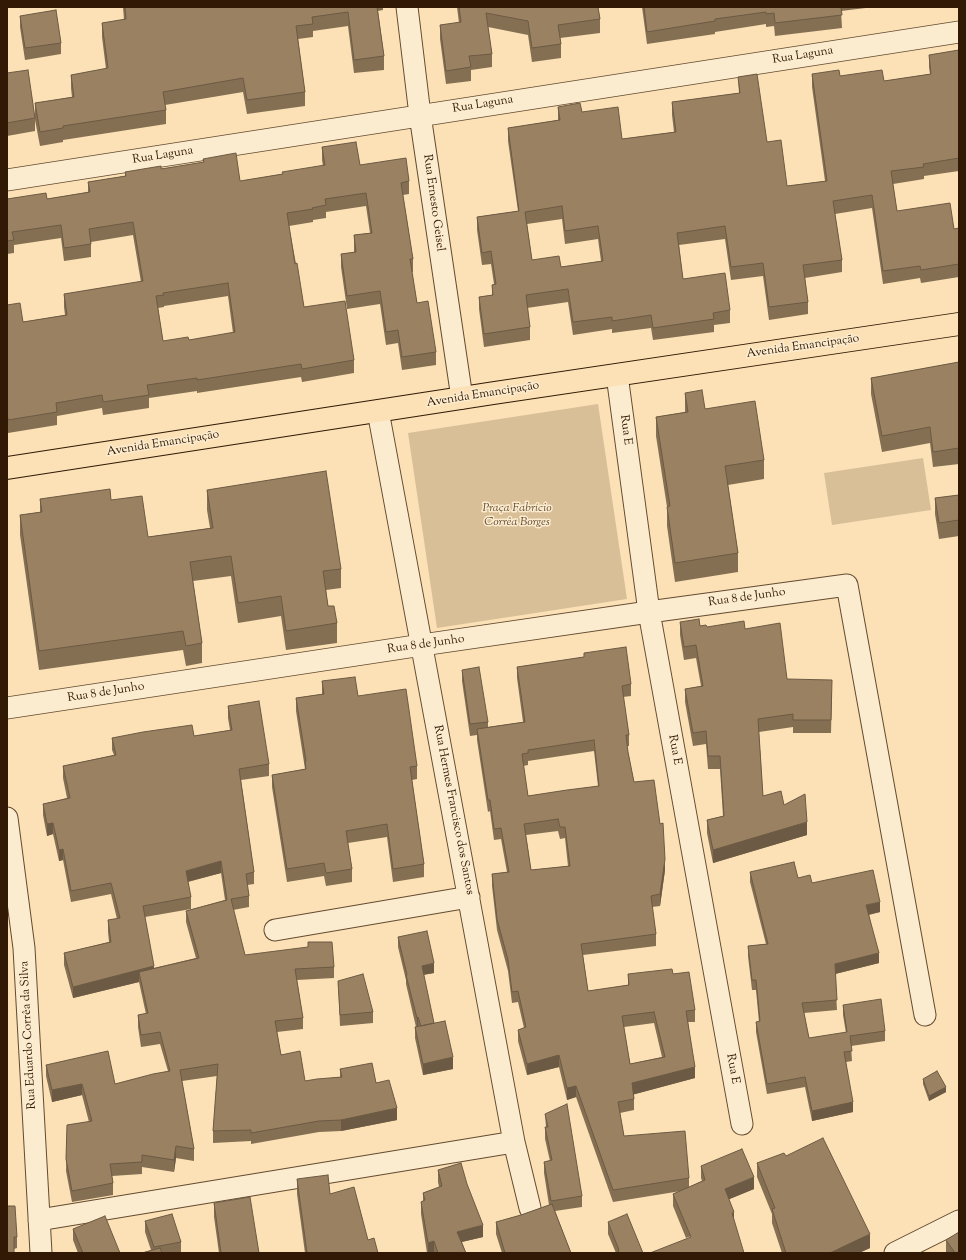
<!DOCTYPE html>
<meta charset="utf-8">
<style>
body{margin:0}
#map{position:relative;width:966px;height:1260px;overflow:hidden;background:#fbe1b5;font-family:"Sorts Mill Goudy",serif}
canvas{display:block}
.frame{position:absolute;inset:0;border:8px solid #311905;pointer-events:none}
</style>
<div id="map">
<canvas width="966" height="1260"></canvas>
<div class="frame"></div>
</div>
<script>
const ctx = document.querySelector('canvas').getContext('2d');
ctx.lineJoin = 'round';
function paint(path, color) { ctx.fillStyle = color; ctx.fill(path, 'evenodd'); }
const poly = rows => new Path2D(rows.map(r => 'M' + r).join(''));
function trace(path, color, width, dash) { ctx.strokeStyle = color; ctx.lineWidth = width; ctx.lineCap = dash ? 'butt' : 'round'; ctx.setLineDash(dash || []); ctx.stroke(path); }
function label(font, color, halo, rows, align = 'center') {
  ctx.font = font + ' "Sorts Mill Goudy",serif'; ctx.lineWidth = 3; ctx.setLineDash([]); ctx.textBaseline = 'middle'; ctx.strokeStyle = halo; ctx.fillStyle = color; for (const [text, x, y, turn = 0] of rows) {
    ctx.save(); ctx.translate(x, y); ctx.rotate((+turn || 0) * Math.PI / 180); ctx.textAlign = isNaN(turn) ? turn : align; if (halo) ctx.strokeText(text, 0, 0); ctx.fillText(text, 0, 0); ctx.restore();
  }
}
paint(poly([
 [598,404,627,599,437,628,408,433],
 [923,458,931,510,832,525,824,473]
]), '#d9bf97');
const minor = poly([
 [407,7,420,115,462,398],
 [7,180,959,32],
 [617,375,649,612,742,1124],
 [378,411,514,1142,530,1208],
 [7,708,422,645,649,612,847,585,925,1015],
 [7,818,24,948,41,1253],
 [275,930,469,897],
 [39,1220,514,1142],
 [895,1253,959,1221]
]);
const major = poly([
 [7,468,494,393,959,324]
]);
trace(minor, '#644b31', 23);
trace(major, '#311905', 24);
trace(minor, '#fceccf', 21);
trace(major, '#fbe1b5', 22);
paint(poly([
 [123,7,383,7,383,10,378,11,384,56,384,70,354,73,348,26,313,31,313,37,298,39,305,92,305,106,247,114,243,92,165,105,166,110,166,124,63,140,63,142,40,146,35,120,35,131,7,136,7,73,35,115,35,103,72,97,71,88,71,75,106,69,102,37,102,23,124,20],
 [457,7,598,7,600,19,600,33,560,38,561,44,561,58,532,62,528,35,488,27,492,54,492,67,471,70,471,81,446,84,440,39,440,25,459,23],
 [642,7,874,7,841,11,842,28,775,36,774,26,766,27,766,24,715,32,715,34,647,44],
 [20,16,61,43,61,54,25,60,20,27],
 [959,50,959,171,924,176,924,179,893,184,897,211,954,229,959,228,959,277,921,283,920,278,883,284,872,208,835,214,842,260,842,272,805,278,808,302,808,314,769,320,763,276,731,280,725,239,679,245,683,279,730,310,730,323,714,325,714,332,653,340,651,328,612,333,612,329,573,335,568,302,527,308,530,327,530,340,484,347,479,309,479,297,492,295,492,285,494,284,491,264,482,265,477,230,477,217,518,211,508,141,508,128,558,120,558,107,582,112,622,139,674,132,672,115,672,102,739,93,738,77,787,186,825,181,812,87,812,74,840,76,884,81,930,74,929,67,929,55],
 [562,219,565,244,598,239,601,261,561,267,532,260,527,224],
 [322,147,360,165,409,181,409,194,403,195,413,259,413,272,412,272,417,303,436,352,436,365,402,370,398,343,386,345,380,304,347,309,341,267,341,254,354,252,354,235,370,233,366,206,326,212,326,218,313,220,313,222,289,226,304,307,354,360,354,373,302,382,301,377,197,393,197,391,149,398,149,408,103,415,102,408,57,416,57,425,8,433,7,426,7,305,23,322,65,315,64,307,64,294,141,282,133,235,91,242,91,257,64,261,61,238,14,245,14,253,7,254,7,199,47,199,88,192,88,182,125,176,125,172,161,169,203,163,203,159,240,181,282,174,323,166,322,160],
 [228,296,233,333,189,340,163,341,158,308,164,307,164,306],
 [959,362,959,464,933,467,930,443,882,452,871,394,871,378],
 [685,393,705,409,764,460,764,479,728,485,738,553,738,572,675,582,667,526,667,507,656,436,656,417,685,412],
 [207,490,341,569,341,588,326,590,328,606,337,623,337,643,286,650,281,616,238,623,231,576,193,581,202,643,202,663,186,666,183,650,39,670,20,535,20,515,40,512,40,499,111,500,148,537,210,528,207,510],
 [959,495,959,536,939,539,935,514,935,498],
 [680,622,707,627,745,629,787,679,832,693,831,733,793,733,793,727,759,732,763,796,784,805,807,835,713,863,707,833,707,820,723,816,720,769,708,769,706,744,693,746,685,702,685,689,701,686,696,658,684,660,680,635],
 [584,653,631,684,631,696,623,697,629,735,629,746,627,746,628,752,634,782,665,870,660,906,652,907,656,934,656,946,583,955,588,991,628,985,628,974,673,974,695,1010,695,1022,688,1022,695,1078,634,1094,634,1110,620,1113,624,1136,689,1178,689,1187,702,1181,701,1178,701,1166,754,1189,729,1199,734,1220,686,1238,673,1206,673,1194,681,1191,613,1202,576,1097,567,1100,559,1067,527,1075,518,1041,518,1030,524,1028,518,1002,512,1003,508,971,497,930,492,886,492,874,507,872,501,839,494,840,490,811,488,812,477,740,477,735,470,736,462,681,462,670,488,722,488,727,523,722,517,678,517,667,584,657],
 [594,751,598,786,528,796,523,766,528,765,528,761],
 [558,831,560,839,565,838,568,866,531,870,526,835],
 [654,1023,662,1057,630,1064,624,1027],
 [322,681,358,696,417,766,417,779,412,780,424,864,424,877,393,882,387,837,348,843,352,869,352,882,326,886,324,876,287,882,272,787,272,775,305,769,296,711,296,698,322,694],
 [228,706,269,764,269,776,241,780,254,872,254,884,247,885,249,896,249,907,233,910,245,955,334,967,334,978,297,980,303,1018,303,1029,277,1032,281,1055,305,1081,340,1077,340,1069,376,1083,397,1120,341,1131,319,1132,251,1144,251,1141,213,1143,213,1131,217,1076,182,1081,194,1149,194,1161,176,1158,174,1172,142,1167,142,1174,112,1176,113,1183,113,1195,72,1202,66,1171,67,1125,89,1122,82,1095,52,1102,46,1076,46,1065,115,1084,168,1071,160,1044,141,1047,138,1027,138,1015,146,1014,139,982,73,998,64,965,64,953,109,942,108,932,108,920,117,919,111,894,71,902,63,860,59,861,53,834,47,836,43,815,43,804,67,798,63,778,63,766,114,755,112,750,112,738,194,736,230,730,228,718],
 [221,873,225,900,186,911,186,922,196,958,154,968,145,917,191,909,191,897,188,882],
 [750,872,798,878,812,883,880,912,869,915,879,963,835,974,837,1010,804,1013,809,1038,846,1033,843,1015,843,1005,885,1031,885,1041,851,1046,852,1061,846,1062,853,1112,812,1121,805,1087,767,1094,756,1032,756,1022,759,1022,756,990,752,990,748,956,748,946,766,944,750,882],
 [398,937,434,973,423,975,434,1023,453,1069,423,1075,415,1038,415,1027,416,1027,406,984,406,980,398,947],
 [338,981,373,1012,373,1023,340,1026],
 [923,1079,946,1092,929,1101,923,1084],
 [545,1114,582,1196,582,1207,555,1211,571,1253,502,1253,496,1234,496,1222,521,1215,549,1205,544,1173,544,1162,550,1161,545,1139,545,1127,546,1127],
 [786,1156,870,1248,859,1253,782,1253,772,1223,772,1214,757,1177,757,1163],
 [438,1170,483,1237,462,1242,466,1253,427,1253,421,1214,421,1202,423,1201,423,1193,439,1187,438,1182],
 [297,1179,330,1194,368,1240,378,1253,305,1253,297,1194],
 [214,1203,259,1253,219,1253,214,1217],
 [7,1206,17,1237,17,1248,14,1249],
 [145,1221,181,1242,181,1253,142,1253,151,1250,145,1232],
 [608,1222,643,1253,616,1253,608,1234],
 [73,1229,120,1253,78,1253,73,1240],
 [946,1240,959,1253,946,1253]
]), '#846f53');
paint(poly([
 [807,822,807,835,713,863,713,850],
 [53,823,53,834,47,836,47,824],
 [63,849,63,860,59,861,59,850],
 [665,859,665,870,660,906,660,894],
 [221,861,221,873,186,882,186,871],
 [880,902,880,912,866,915,866,905],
 [879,953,879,963,835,974,835,964],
 [434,963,434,973,422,975,422,966],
 [154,966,154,978,139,972,139,982,73,998,73,987],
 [418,1017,418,1027,417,1027,417,1018],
 [559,1055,559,1067,527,1075,527,1064],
 [453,1057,453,1069,423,1075,423,1064],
 [695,1067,695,1078,632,1095,632,1083],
 [82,1084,82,1095,52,1102,52,1090],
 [576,1086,576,1097,567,1100,567,1088],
 [946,1087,946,1092,929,1101,929,1096],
 [853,1102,853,1112,812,1121,812,1111],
 [397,1108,397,1120,341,1131,341,1120],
 [176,1146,176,1158,174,1172,174,1160],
 [754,1177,754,1189,725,1201,725,1189],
 [734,1212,734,1224,732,1213],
 [483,1225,483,1237,457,1243,457,1232],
 [870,1234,870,1248,859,1253,830,1253],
 [434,1241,434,1253,428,1253,428,1243]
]), '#6c5a44');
const building = poly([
 [125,7,377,7,384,56,354,60,348,12,312,17,313,24,296,26,305,92,247,100,243,78,163,92,166,110,63,126,63,128,40,132,35,103,74,97,71,75,108,68,102,23,126,19,125,7],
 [459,7,598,7,600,19,558,25,561,44,532,48,528,21,486,13,492,54,469,56,471,67,446,71,440,25,461,22,459,7],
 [644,7,841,7,842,15,775,23,774,13,766,14,766,12,715,19,715,21,647,32,644,7],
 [56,10,61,43,25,48,20,16,56,10],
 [959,50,959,158,923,164,924,167,891,171,897,211,950,203,954,229,959,228,959,264,921,270,920,266,883,271,872,195,833,201,842,260,803,265,808,302,769,307,763,263,731,267,725,226,677,233,683,279,725,273,730,310,713,313,714,319,653,328,651,315,612,321,612,317,573,322,568,289,526,295,530,327,484,334,479,297,493,295,492,285,496,284,491,251,482,253,477,217,519,211,508,128,560,120,558,107,580,103,582,112,618,107,622,139,676,132,672,102,740,93,738,77,757,74,767,142,781,140,787,186,827,181,812,74,839,70,840,76,882,70,884,81,931,74,929,55,959,50],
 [562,206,565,231,598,226,603,261,561,267,559,256,532,260,525,212,562,206],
 [28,70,35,118,7,123,7,73,28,70],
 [356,142,360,165,406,158,409,181,401,183,413,259,410,259,417,303,428,301,436,352,402,357,398,330,386,332,380,291,347,296,341,254,356,252,354,235,372,233,366,193,325,199,326,205,312,208,313,209,287,213,295,264,297,263,304,307,345,301,354,360,302,369,301,364,197,380,197,378,147,385,149,395,103,402,102,395,56,403,57,412,8,420,7,413,7,305,20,303,23,322,67,315,64,294,143,281,133,222,89,229,91,244,64,248,61,225,12,232,14,240,7,241,7,199,46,193,47,199,90,192,88,182,126,176,125,172,161,166,161,169,204,162,203,159,236,153,240,181,283,174,282,172,325,165,322,147,356,142],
 [228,283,235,332,189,340,188,337,163,341,156,296,164,295,163,293,228,283],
 [959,362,959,448,933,452,930,427,882,436,871,378,959,362],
 [702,390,705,409,755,401,764,460,725,466,738,553,675,563,667,507,670,506,656,417,688,412,685,393,702,390],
 [326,471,341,569,323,571,328,606,334,606,337,623,286,631,281,596,238,603,231,556,190,562,202,643,186,646,183,631,39,651,20,515,42,512,40,499,110,489,111,500,142,496,148,537,213,528,207,490,326,471],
 [959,495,959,520,939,523,935,498,959,495],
 [699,619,700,626,706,625,707,627,744,621,745,629,780,623,787,679,832,680,831,720,793,720,793,714,758,719,763,796,781,791,784,805,805,794,807,822,713,850,707,820,724,816,720,756,708,756,706,731,693,733,685,689,703,686,696,645,684,647,680,622,699,619],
 [626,647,631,684,622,686,629,735,626,735,628,752,634,782,654,780,660,824,663,823,665,859,660,894,651,896,656,934,581,944,588,991,629,985,628,974,672,969,673,974,689,972,695,1010,686,1011,695,1067,632,1083,634,1099,618,1102,624,1136,685,1131,689,1178,613,1190,576,1086,567,1088,559,1055,527,1064,518,1030,526,1027,518,991,512,992,508,960,497,919,492,874,509,872,501,828,494,829,490,800,488,800,477,729,525,722,517,667,584,657,584,653,626,647],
 [594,740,599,786,567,790,528,796,522,754,528,753,528,750,594,740],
 [558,819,560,827,565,827,570,866,531,870,524,824,558,819],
 [654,1012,665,1057,630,1064,622,1016,654,1012],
 [479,667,488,722,470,724,462,670,479,667],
 [355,677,358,696,406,689,417,766,410,767,424,864,393,869,387,824,346,831,352,869,326,873,324,863,287,869,272,775,306,769,305,761,306,761,296,698,324,694,322,681,355,677],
 [259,701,269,764,239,769,254,872,246,874,249,896,231,899,245,955,308,947,308,942,332,942,334,967,295,969,303,1018,275,1021,281,1055,300,1051,305,1081,317,1079,342,1077,340,1069,372,1063,376,1083,389,1080,397,1108,341,1120,319,1121,251,1133,251,1130,213,1131,218,1064,180,1070,194,1149,176,1146,174,1160,142,1155,142,1162,110,1164,113,1183,72,1191,66,1159,67,1125,92,1121,82,1084,52,1090,46,1065,108,1051,115,1084,153,1074,170,1071,160,1032,141,1035,138,1015,148,1013,139,972,199,958,186,911,227,900,221,861,186,871,191,897,143,906,154,966,73,987,64,953,111,942,108,920,120,918,111,883,71,891,63,849,59,850,53,823,47,824,43,804,70,798,63,766,116,755,112,738,143,732,192,725,194,736,232,730,228,706,259,701],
 [794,862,798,878,810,875,812,883,873,870,880,902,866,905,879,953,835,964,837,1000,802,1003,809,1038,847,1032,843,1005,881,999,885,1031,850,1036,852,1051,844,1052,853,1102,812,1111,805,1077,767,1084,756,1022,760,1021,756,980,752,980,748,946,768,944,750,872,794,862],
 [427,931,434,963,422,966,434,1023,421,1026,418,1017,417,1018,406,975,407,975,398,937,427,931],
 [363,974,373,1012,340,1015,338,981,363,974],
 [445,1021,453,1057,423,1064,415,1027,445,1021],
 [937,1071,946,1087,929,1096,923,1079,937,1071],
 [567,1104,582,1196,551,1201,544,1162,552,1160,545,1127,548,1127,545,1114,567,1104],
 [823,1138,870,1234,830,1253,786,1253,772,1209,775,1208,757,1163,784,1153,786,1156,823,1138],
 [742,1149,754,1177,725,1189,734,1212,732,1213,744,1253,650,1253,691,1237,673,1194,705,1180,701,1166,742,1149],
 [461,1163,467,1184,483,1225,457,1232,466,1253,438,1253,434,1241,428,1243,421,1202,425,1200,423,1193,442,1186,438,1170,461,1163],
 [328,1175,330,1194,354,1187,368,1240,374,1238,378,1253,307,1253,297,1179,328,1175],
 [250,1197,259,1253,221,1253,214,1203,250,1197],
 [552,1204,571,1253,505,1253,496,1222,521,1215,552,1204],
 [7,1206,15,1206,17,1237,14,1237,14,1253,7,1253,7,1206],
 [172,1214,181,1242,154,1247,145,1221,172,1214],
 [627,1214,643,1253,619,1253,618,1250,619,1250,608,1222,627,1214],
 [105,1216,120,1253,83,1253,73,1229,105,1216],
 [959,1232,959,1253,955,1253,946,1240,959,1232],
 [160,1248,162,1253,142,1253,160,1248]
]);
paint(building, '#9a8161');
trace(building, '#6c5a44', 1);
label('12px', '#311905', '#fceccf', [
 ["Rua Laguna",803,56,-9],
 ["Rua Laguna",483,105,-9],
 ["Rua Laguna",163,156,-9],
 ["Rua Ernesto Geisel",433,203,82],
 ["Avenida Emancipação",803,347,-8],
 ["Avenida Emancipação",483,395,-9],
 ["Rua E",625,430,82],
 ["Avenida Emancipação",163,444,-9],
 ["Rua 8 de Junho",747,598,-8],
 ["Rua 8 de Junho",426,645,-8],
 ["Rua 8 de Junho",106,693,-9],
 ["Rua E",674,750,80],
 ["Rua Hermes Francisco dos Santos",453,810,79],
 ["Rua Eduardo Corrêa da Silva",29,1035,-93],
 ["Rua E",732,1069,80]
]);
label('italic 12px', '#634b31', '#fceccf', [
 ["Praça Fabrício",517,509],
 ["Corrêa Borges",517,523]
]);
</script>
